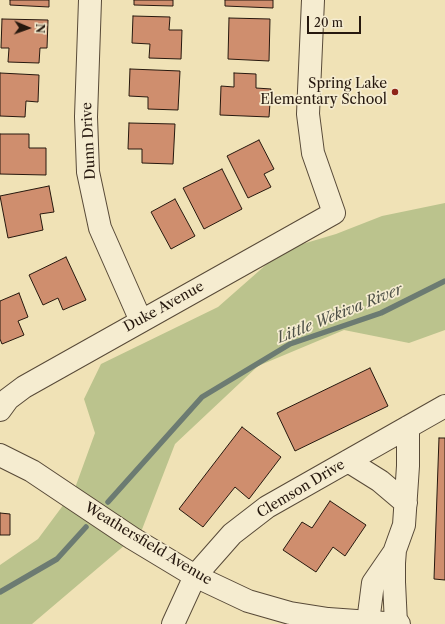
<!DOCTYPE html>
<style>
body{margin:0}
#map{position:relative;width:445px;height:624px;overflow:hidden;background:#f0e2b6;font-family:"Libre Caslon Text",serif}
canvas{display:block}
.north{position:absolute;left:8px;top:8px;width:40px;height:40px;-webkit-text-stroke:3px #f5ecd0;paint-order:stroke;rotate:92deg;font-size:11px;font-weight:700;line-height:16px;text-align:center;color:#26180e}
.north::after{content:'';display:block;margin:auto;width:14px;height:18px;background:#26180e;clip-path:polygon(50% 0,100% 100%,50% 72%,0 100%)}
.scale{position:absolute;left:307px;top:16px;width:54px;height:18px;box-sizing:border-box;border:2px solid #26180e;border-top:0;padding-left:5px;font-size:12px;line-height:14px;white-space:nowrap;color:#26180e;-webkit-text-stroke:3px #f5ecd0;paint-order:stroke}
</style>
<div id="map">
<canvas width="445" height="624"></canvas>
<div class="north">N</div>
<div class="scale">20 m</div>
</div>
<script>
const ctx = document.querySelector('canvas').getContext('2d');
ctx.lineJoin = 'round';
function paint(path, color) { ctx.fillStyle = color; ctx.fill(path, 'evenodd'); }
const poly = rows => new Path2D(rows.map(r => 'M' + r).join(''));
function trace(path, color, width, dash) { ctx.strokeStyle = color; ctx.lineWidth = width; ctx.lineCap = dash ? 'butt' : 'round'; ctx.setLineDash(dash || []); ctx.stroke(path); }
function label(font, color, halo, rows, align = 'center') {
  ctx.font = font + ' "Libre Caslon Text",serif'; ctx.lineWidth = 3.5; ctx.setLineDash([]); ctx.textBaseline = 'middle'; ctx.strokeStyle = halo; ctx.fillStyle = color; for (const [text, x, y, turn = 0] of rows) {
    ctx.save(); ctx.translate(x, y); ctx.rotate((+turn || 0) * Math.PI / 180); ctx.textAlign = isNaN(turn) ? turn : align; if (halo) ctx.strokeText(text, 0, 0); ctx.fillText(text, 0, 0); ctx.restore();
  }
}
paint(poly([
 [445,203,445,330,409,343,344,330,258,366,175,444,141,532,75,488,95,433,84,399,101,364,218,307,276,256,289,248,336,234,382,216],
 [64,504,125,545,32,624,0,624,0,565,38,539]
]), '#bbc38d');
trace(poly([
 [108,502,202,397,290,344,381,313,445,281],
 [0,592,57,559,86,527]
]), '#6c7b72', 5.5);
const building = poly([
 [10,0,49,0,49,7,10,5,10,0],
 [134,0,173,0,173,6,134,5,134,0],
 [225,0,273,0,273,8,225,6,225,0],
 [133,16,170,17,169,30,182,30,181,59,149,58,150,44,132,43,133,16],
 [229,18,270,19,269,61,228,59,229,18],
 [2,19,48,20,47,48,40,48,39,63,8,62,9,48,1,48,2,19],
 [130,69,180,71,178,110,148,109,148,97,129,96,130,69],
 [0,73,39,75,38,102,26,101,25,117,0,116,0,73],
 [234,73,256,74,256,88,271,89,269,117,220,115,221,86,234,87,234,73],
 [129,123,175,124,173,164,142,163,142,149,128,149,129,123],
 [0,134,29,134,29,148,46,148,46,175,0,174,0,134],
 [259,140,274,169,264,174,271,187,248,198,227,156,259,140],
 [222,169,242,209,204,229,183,188,222,169],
 [49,186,54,212,40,214,43,230,8,238,0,196,49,186],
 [175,199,195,236,171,249,151,212,175,199],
 [66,257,86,300,63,310,58,298,43,305,29,275,66,257],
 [19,293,28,317,18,321,24,335,2,344,0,339,0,301,19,293],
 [370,368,388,406,295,451,277,413,370,368],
 [242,427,281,457,249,499,235,487,203,527,179,509,242,427],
 [439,438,445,438,445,580,434,579,439,438],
 [330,501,366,525,345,556,333,547,316,572,283,550,302,522,312,528,330,501],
 [0,513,10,514,10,535,0,535,0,513]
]);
paint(building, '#cf8e6e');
trace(building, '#26180e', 1);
const minor = poly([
 [90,0,86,117,88,172,100,228,141,321],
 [0,410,8,399,24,387,334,213,313,153,308,114,313,0],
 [348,461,380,481,406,503],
 [368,622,373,583,395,551],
 [173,624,195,576,232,534,267,507,445,406],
 [396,624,394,582,394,563,395,550,404,525,408,466,408,427]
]);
const tertiary = poly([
 [0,455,32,471,132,538,195,576,248,601,290,613,328,619,399,624]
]);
trace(minor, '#584a38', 24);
trace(tertiary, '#584a38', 24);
trace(minor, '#f5ecd0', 22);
trace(tertiary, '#f5ecd0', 22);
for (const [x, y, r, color] of [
 [395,92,4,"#8f2418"]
]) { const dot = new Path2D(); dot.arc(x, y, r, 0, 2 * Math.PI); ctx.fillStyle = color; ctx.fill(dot); trace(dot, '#f5ecd0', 1.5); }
label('14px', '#26180e', '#f5ecd0', [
 ["Spring Lake",387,84],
 ["Elementary School",387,100]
], 'right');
label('14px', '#26180e', '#f5ecd0', [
 ["Dunn Drive",89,141,-93],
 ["Duke Avenue",164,307,-29],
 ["Clemson Drive",301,489,-31],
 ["Weathersfield Avenue",148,544,31]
]);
label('italic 15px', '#4f5248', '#f5ecd0', [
 ["Little Wekiva River",340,314,-22]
]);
</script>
